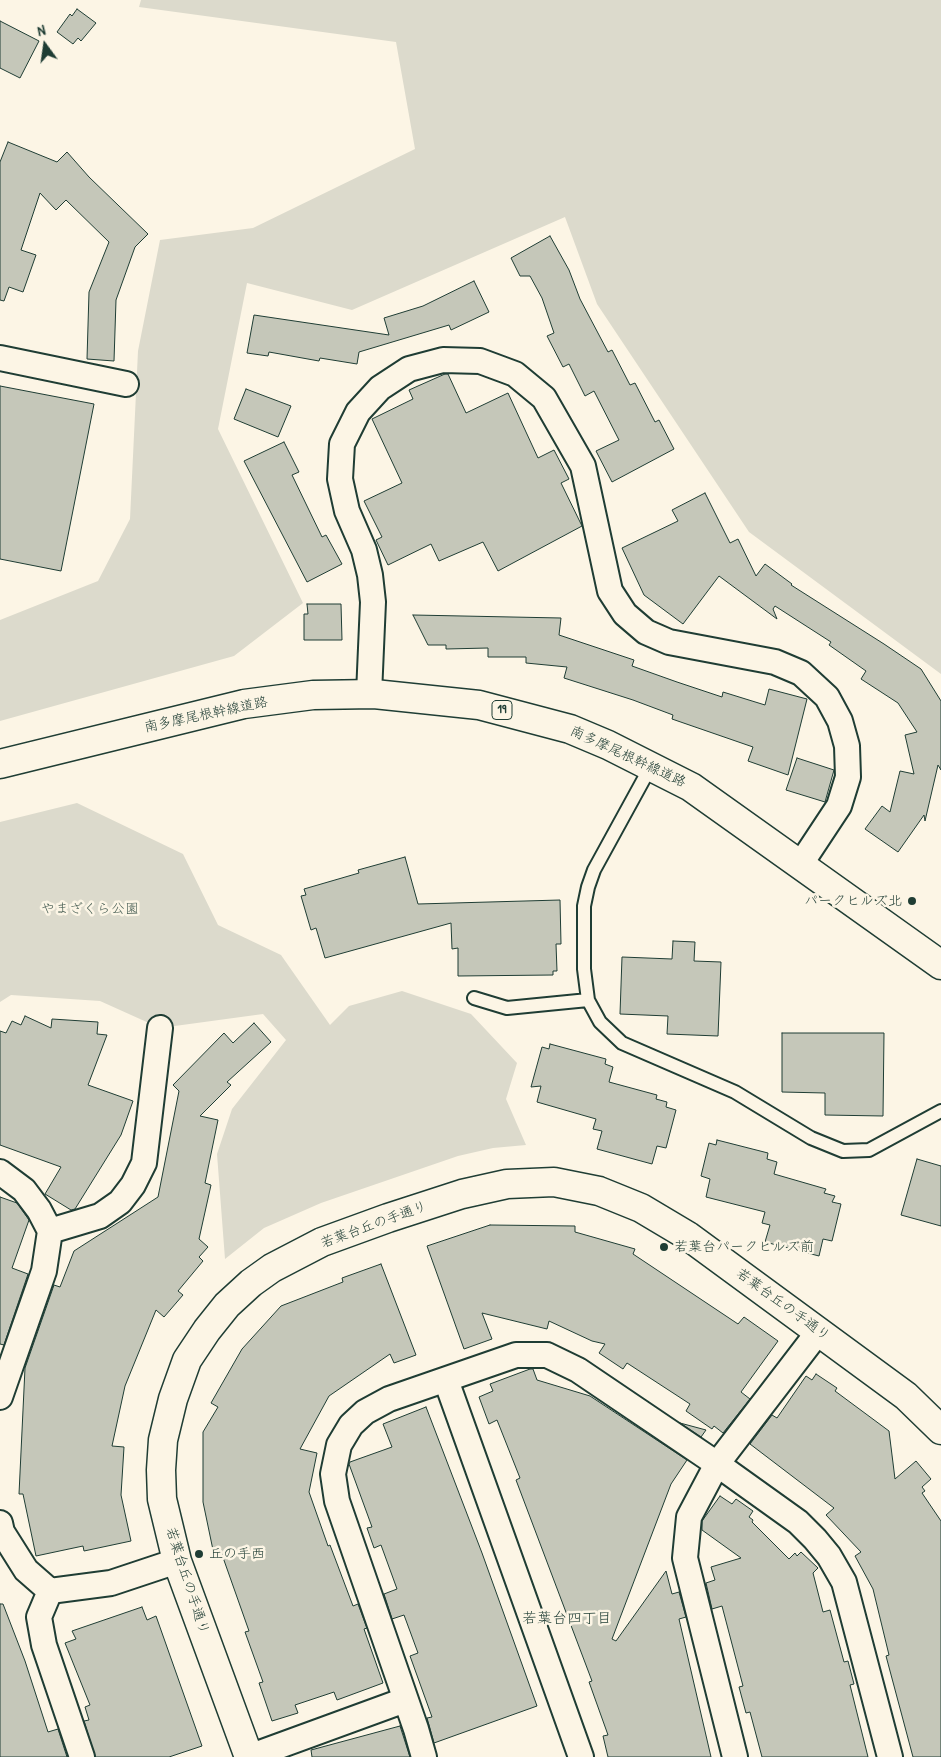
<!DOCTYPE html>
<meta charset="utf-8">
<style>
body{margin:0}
#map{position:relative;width:941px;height:1757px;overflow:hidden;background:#fcf5e5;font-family:"Patrick Hand",sans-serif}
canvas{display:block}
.north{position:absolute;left:20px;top:20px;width:50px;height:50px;-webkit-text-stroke:4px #fcf5e5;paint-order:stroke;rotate:346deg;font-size:14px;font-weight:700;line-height:20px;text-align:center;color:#1f3d34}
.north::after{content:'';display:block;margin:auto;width:18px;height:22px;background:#1f3d34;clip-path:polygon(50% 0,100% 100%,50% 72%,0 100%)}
</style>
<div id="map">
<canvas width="941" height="1757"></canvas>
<div class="north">N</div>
</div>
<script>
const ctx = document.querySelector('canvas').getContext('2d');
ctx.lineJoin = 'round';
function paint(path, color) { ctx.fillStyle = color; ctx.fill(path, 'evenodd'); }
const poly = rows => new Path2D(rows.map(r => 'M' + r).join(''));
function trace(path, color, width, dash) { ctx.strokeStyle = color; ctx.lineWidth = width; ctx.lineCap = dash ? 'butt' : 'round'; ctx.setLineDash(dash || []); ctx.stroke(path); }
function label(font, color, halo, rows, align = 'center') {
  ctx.font = font + ' "Patrick Hand","Klee One",sans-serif'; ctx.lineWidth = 5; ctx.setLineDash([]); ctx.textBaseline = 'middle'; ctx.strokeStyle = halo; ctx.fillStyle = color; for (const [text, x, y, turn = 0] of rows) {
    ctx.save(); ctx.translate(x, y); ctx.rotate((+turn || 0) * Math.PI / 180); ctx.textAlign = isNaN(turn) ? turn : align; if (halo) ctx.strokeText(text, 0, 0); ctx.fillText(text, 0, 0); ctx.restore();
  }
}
paint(poly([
 [141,0,941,0,941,674,749,532,597,304,565,217,352,310,247,283,218,429,303,603,234,656,0,721,0,620,98,581,130,519,138,351,160,240,253,228,415,149,396,42,139,7],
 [77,803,183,854,218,925,281,955,330,1025,349,1006,402,991,471,1014,517,1063,506,1099,526,1145,493,1148,458,1156,321,1203,264,1228,225,1259,217,1154,232,1109,286,1040,263,1014,160,1028,100,1001,11,995,0,1002,0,822]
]), '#dcdacc');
const building = poly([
 [77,9,96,23,81,41,78,38,73,44,57,32,70,14,72,16,77,9],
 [0,21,39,41,20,78,0,68,0,21],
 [8,142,57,162,67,152,89,177,148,234,135,247,116,300,114,361,87,359,89,292,109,242,66,200,56,210,40,193,21,250,36,255,23,292,9,287,4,301,0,300,0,162,8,142],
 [550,236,569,270,580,299,608,352,612,350,630,385,635,383,655,422,659,420,674,449,612,482,596,451,619,440,594,391,585,396,569,364,563,367,547,336,554,333,542,298,530,276,520,276,511,258,550,236],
 [474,281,489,312,451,330,449,325,359,352,357,364,320,358,319,361,269,352,268,356,247,353,254,315,389,335,384,318,423,306,474,281],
 [445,374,448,374,466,413,508,393,538,458,554,450,569,479,561,483,582,526,498,571,483,542,439,561,431,544,388,565,376,540,382,537,364,501,402,483,372,419,413,399,409,390,445,374],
 [0,386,94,404,61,571,0,559,0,386],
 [246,389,291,406,278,437,234,419,246,389],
 [284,442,299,472,292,475,322,537,326,535,342,564,307,582,244,461,284,442],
 [705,493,730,543,738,539,756,576,765,564,792,584,791,585,884,644,921,669,941,701,941,770,938,765,925,821,924,815,898,852,865,829,882,806,890,812,900,771,914,774,905,735,917,732,898,703,861,679,866,671,829,645,831,642,775,606,773,609,777,619,719,576,683,624,644,595,622,548,678,521,672,510,705,493],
 [307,604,341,604,342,640,304,640,304,614,308,614,307,604],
 [413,615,561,618,559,635,634,660,632,666,677,682,722,697,723,692,765,705,769,689,807,699,788,775,748,761,753,747,672,719,673,715,633,700,564,678,567,667,526,663,526,657,488,657,488,648,446,649,446,645,428,645,413,615],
 [797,758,834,770,825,802,786,790,797,758],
 [405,857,418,904,560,900,561,944,556,944,557,971,553,971,553,975,458,976,458,948,452,949,451,923,325,958,316,928,311,930,301,896,306,895,304,889,359,873,358,870,405,857],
 [673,941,695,942,694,961,721,962,718,1036,667,1034,668,1016,620,1014,622,957,672,959,673,941],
 [25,1016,51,1028,52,1019,98,1022,97,1034,107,1035,88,1085,133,1101,121,1135,75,1209,71,1210,45,1194,61,1167,0,1145,0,1031,6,1033,12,1021,21,1025,25,1016],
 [254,1023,271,1042,227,1082,231,1085,200,1116,218,1120,205,1183,211,1185,199,1239,208,1247,199,1257,203,1261,178,1291,183,1295,164,1317,156,1310,125,1386,112,1446,124,1447,121,1495,131,1541,84,1551,83,1546,36,1556,23,1494,19,1494,25,1368,54,1285,60,1287,74,1251,158,1197,179,1091,173,1085,224,1033,233,1043,254,1023],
 [782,1033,884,1033,883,1116,825,1115,825,1093,782,1092,782,1033],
 [550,1044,606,1059,605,1064,613,1067,609,1082,657,1095,656,1099,667,1102,666,1107,676,1110,666,1148,657,1146,652,1164,597,1149,602,1131,593,1129,596,1119,537,1102,541,1086,531,1087,542,1047,549,1049,550,1044],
 [717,1140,768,1153,767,1159,777,1162,774,1174,826,1189,824,1193,835,1196,832,1202,841,1204,832,1241,823,1239,819,1256,765,1242,770,1225,762,1223,765,1212,706,1197,710,1179,701,1176,709,1143,716,1145,717,1140],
 [917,1159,941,1166,941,1226,901,1215,917,1159],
 [0,1197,17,1203,29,1220,12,1268,28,1274,4,1345,0,1344,0,1197],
 [490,1225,575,1226,575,1232,635,1249,633,1254,738,1324,744,1317,778,1341,741,1392,750,1399,723,1433,714,1426,712,1429,686,1411,690,1404,627,1363,623,1369,599,1353,605,1344,592,1341,549,1321,547,1329,482,1313,492,1339,464,1349,427,1246,490,1225],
 [381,1264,416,1355,394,1363,390,1354,329,1396,300,1449,317,1453,309,1492,328,1546,330,1545,353,1606,358,1604,367,1628,364,1629,383,1683,337,1700,334,1692,295,1705,298,1713,272,1721,259,1683,263,1682,245,1632,249,1631,220,1549,213,1550,203,1502,203,1432,218,1407,211,1403,242,1349,281,1306,343,1282,342,1278,381,1264],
 [530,1369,533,1369,537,1380,590,1396,687,1460,671,1484,612,1639,616,1641,666,1571,672,1594,679,1592,686,1617,679,1619,711,1757,608,1757,603,1736,608,1735,589,1682,592,1681,516,1480,520,1478,497,1420,489,1424,479,1397,493,1391,490,1384,530,1369],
 [816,1374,837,1388,835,1391,889,1431,895,1479,916,1461,931,1479,922,1487,925,1491,922,1493,941,1521,941,1757,913,1757,886,1656,889,1655,873,1589,855,1556,861,1552,826,1515,834,1508,750,1444,772,1415,777,1418,806,1376,812,1380,816,1374],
 [426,1407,482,1553,537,1706,434,1743,427,1718,432,1717,410,1656,418,1653,404,1615,392,1619,384,1594,397,1589,381,1545,374,1548,367,1528,372,1527,349,1464,350,1462,392,1447,383,1424,426,1407],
 [680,1423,706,1430,701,1437,680,1423],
 [720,1496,732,1504,736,1499,753,1511,749,1517,753,1520,752,1522,789,1559,795,1553,797,1556,801,1552,818,1568,813,1573,823,1612,830,1610,844,1662,848,1661,854,1684,850,1685,868,1757,762,1757,750,1712,746,1713,739,1687,743,1686,722,1606,712,1609,706,1583,715,1580,711,1567,741,1558,702,1530,702,1521,720,1496],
 [0,1604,3,1604,25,1661,48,1732,58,1729,67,1757,0,1757,0,1604],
 [142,1607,147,1620,156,1616,202,1746,169,1757,95,1757,84,1721,89,1720,85,1707,90,1705,65,1643,76,1639,72,1631,142,1607],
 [400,1726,410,1757,312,1757,311,1750,400,1726]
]);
paint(building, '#c5c7b9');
trace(building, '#1f3d34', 1);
const service = poly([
 [651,766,594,870,588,887,584,906,584,969,588,1000,600,1022,622,1043,735,1092,811,1138,843,1151,869,1150,941,1111],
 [474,998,507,1008,588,1000]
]);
const minor = poly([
 [0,358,126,384],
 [369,694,373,602,370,575,364,550,347,511,340,479,342,444,358,412,380,388,409,369,443,360,480,361,515,374,544,398,583,466,610,591,625,614,646,632,669,642,775,662,801,673,827,697,840,721,847,746,848,777,839,806,800,865],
 [0,1172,24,1190,39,1210,50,1231],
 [446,1380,581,1757],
 [0,1397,44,1271,50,1231,100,1216,120,1202,133,1185,144,1163,160,1028],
 [0,1523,2,1532,26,1570,50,1591,111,1583,177,1561],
 [50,1591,39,1617,44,1645,82,1757],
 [249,1757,405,1700],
 [424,1757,416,1729,337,1501,333,1474,339,1445,351,1425,365,1412,389,1399,516,1355,547,1355,578,1370,717,1464,798,1522,815,1539,829,1556,844,1582,890,1757],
 [735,1757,685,1558,689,1517,717,1464,819,1331]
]);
const tertiary = poly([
 [249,1757,177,1561,162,1499,161,1470,163,1440,173,1399,187,1360,207,1330,227,1305,251,1283,272,1268,322,1242,388,1218,462,1194,507,1184,554,1182,599,1191,641,1208,688,1236,906,1396,941,1430]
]);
const primary = poly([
 [0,764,244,704,313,695,374,694,479,705,570,729,608,745,691,787,941,965]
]);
trace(service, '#1f3d34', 16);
trace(minor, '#1f3d34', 28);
trace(tertiary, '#1f3d34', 31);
trace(primary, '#1f3d34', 31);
trace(service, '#fcf5e5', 12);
trace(minor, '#fcf5e5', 24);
trace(tertiary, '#fcf5e5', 28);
trace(primary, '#fcf5e5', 28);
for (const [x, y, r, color] of [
 [912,901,5,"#1f3d34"],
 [664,1247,5,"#1f3d34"],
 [199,1554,5,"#1f3d34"]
]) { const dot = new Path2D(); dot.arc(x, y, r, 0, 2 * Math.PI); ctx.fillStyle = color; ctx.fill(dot); trace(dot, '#fcf5e5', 2); }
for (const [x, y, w] of [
 [502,710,20]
]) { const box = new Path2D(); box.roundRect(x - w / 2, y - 9.5, w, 19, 4); ctx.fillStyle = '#fcf5e5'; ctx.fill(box); trace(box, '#1f3d34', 1); }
label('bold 12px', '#1f3d34', null, [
 ["19",502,710]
]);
label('14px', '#1f3d34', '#fcf5e5', [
 ["南多摩尾根幹線道路",206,715,-12],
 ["南多摩尾根幹線道路",628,757,25],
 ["若葉台丘の手通り",374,1225,-20],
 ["若葉台丘の手通り",783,1305,36],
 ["若葉台丘の手通り",187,1581,72]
]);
label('14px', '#1f3d34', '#fcf5e5', [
 ["パークヒルズ北",902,901,"right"],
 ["若葉台パークヒルズ前",674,1247],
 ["丘の手西",209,1554]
], 'left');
label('14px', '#455c52', '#fcf5e5', [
 ["やまざくら公園",90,909]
]);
label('15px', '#1f3d34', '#fcf5e5', [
 ["若葉台四丁目",567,1619]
]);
</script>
